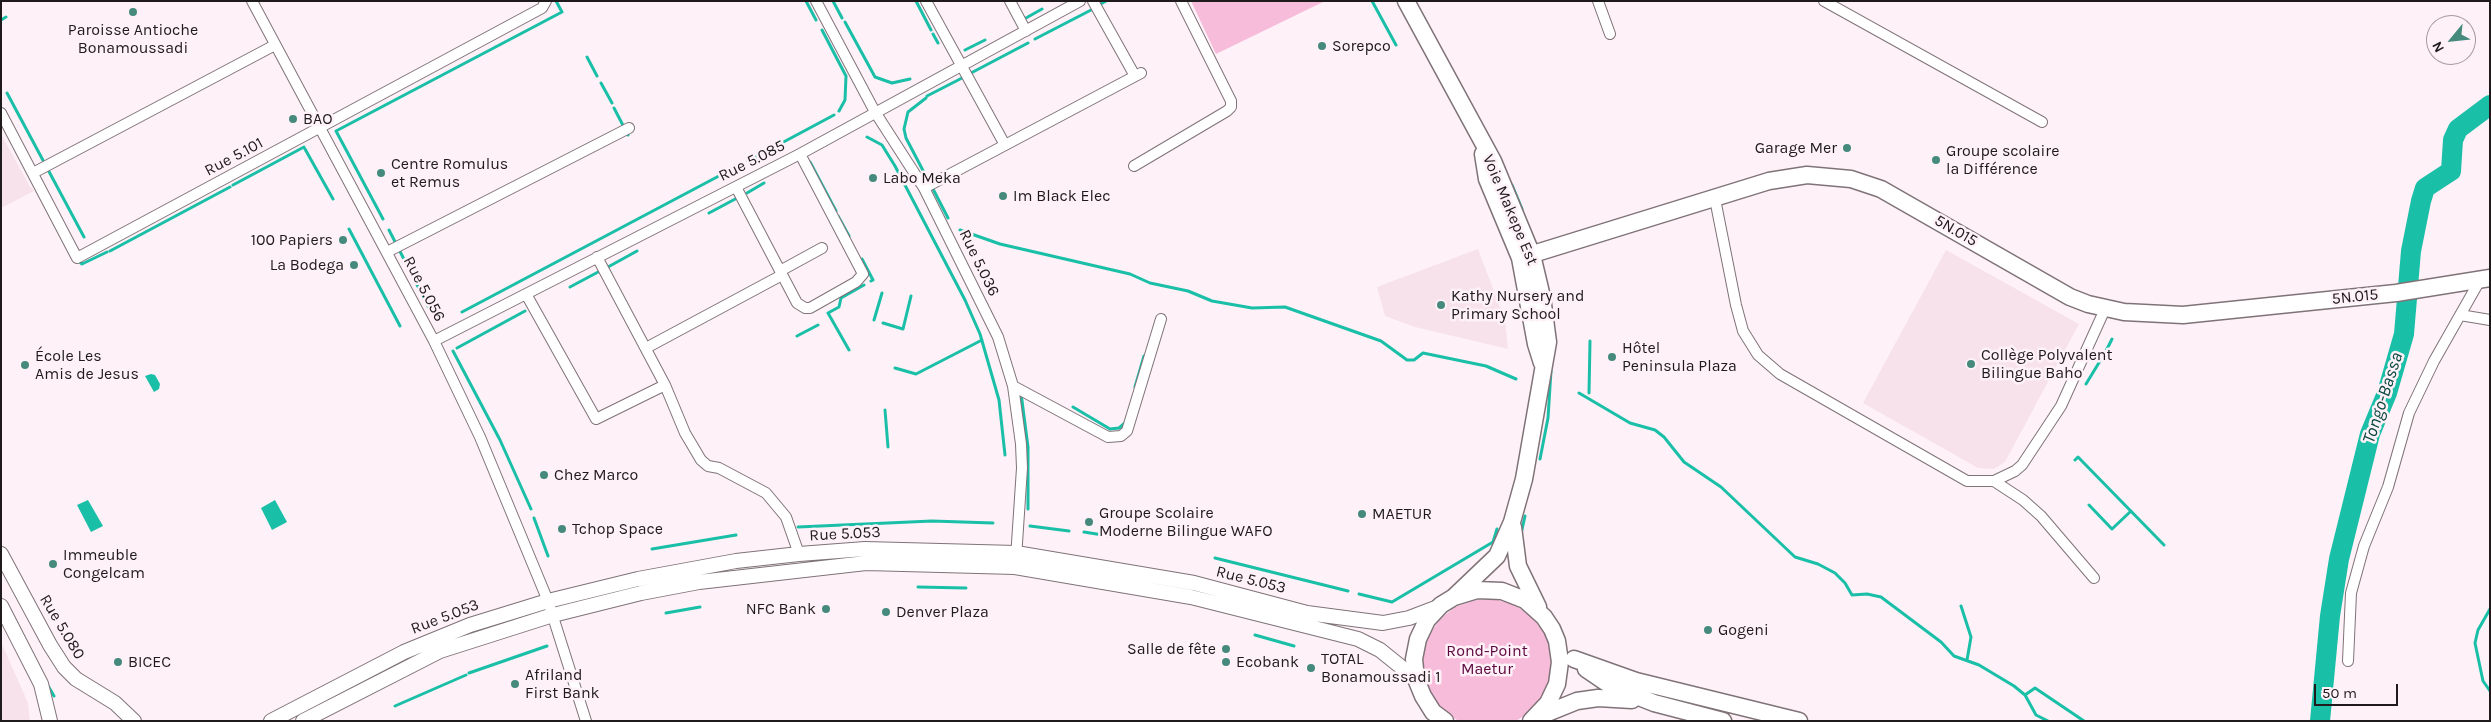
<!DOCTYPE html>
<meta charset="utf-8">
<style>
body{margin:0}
#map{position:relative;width:2491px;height:722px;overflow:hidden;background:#fef1f7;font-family:Karla,sans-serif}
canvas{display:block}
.frame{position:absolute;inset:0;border:2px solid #1f1b1d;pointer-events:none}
.north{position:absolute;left:2426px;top:15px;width:50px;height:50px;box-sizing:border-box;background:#fef1f7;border:1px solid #a59ba0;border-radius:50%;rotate:242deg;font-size:14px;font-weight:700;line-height:20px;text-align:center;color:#1f1b1d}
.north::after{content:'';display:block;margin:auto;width:18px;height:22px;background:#468a7d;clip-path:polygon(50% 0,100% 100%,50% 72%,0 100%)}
.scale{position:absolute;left:2314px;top:684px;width:84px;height:22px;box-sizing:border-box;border:2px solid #1f1b1d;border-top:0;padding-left:6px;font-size:15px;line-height:18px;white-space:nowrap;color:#1f1b1d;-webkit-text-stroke:4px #fef1f7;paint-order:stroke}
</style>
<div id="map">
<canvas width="2491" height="722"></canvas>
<div class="frame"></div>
<div class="north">N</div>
<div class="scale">50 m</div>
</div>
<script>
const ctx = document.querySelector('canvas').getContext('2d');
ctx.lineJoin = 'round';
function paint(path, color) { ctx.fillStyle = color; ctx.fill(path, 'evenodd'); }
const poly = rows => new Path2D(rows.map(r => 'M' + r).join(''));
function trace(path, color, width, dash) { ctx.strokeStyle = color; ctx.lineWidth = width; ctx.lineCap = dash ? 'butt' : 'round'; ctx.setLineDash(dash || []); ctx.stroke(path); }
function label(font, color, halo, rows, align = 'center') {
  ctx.font = font + ' Karla,sans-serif'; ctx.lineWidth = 5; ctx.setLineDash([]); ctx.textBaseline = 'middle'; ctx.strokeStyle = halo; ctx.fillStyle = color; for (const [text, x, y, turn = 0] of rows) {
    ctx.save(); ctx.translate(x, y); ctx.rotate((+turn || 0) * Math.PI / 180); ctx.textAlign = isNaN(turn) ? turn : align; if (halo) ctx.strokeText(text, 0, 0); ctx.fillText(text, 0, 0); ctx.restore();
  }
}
paint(poly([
 [1,134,29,185,34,191,1,208],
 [1478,249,1505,320,1508,349,1415,327,1385,316,1377,287],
 [1946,250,2079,324,2005,462,1994,469,1978,468,1863,403],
 [1,642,28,703,30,721,1,721]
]), '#f7e2ec');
paint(poly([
 [1191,1,1325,1,1216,54],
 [1495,599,1515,605,1532,617,1545,634,1551,654,1551,675,1543,696,1529,713,1516,721,1459,721,1448,715,1433,699,1424,678,1423,657,1428,637,1439,620,1455,607,1475,600]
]), '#f8bcdb');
paint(poly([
 [151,374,155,375,160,384,159,389,154,392,145,376],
 [88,500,103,526,91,532,77,505],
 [275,500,287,522,272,530,261,508]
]), '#1abfa8');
trace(poly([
 [806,1,816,20],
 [833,1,842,18],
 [916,1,931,30],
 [1372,1,1396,45],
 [1099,5,1106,1],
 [1026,18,1042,9],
 [1,20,6,17],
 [845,22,875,77,892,83,910,79],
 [822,30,846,76,845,100,839,111],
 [933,34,938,43],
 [1035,39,1093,9],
 [965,50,985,40],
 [587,57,597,76],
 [971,73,1028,43],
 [601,83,612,103],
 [7,93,84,237],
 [927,96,964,77],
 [926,98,908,112,904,129,906,138,929,182],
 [614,108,628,135],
 [867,137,882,145,895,166,965,300,980,334,999,400,1005,455],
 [305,149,333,199],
 [748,161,834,115],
 [810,162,836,211],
 [233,185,304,147],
 [1512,185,1522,209],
 [932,187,948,218],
 [747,193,764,183],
 [709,213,739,197],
 [838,216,849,236],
 [383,219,336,131,562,12,556,1],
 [349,229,400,326],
 [389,230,431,312],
 [960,230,1000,244,1130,274,1150,283,1188,291,1212,301,1252,308,1285,307,1381,341,1407,360,1414,360,1423,353,1486,366,1516,379],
 [110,251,230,187],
 [862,259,873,280,871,281],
 [77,260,82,264,107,252],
 [608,267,637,251],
 [570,287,600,271],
 [462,312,734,168],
 [874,320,882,293],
 [883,323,903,329,911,296],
 [797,336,818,325],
 [457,348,525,311],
 [849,350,828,313,839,307,841,298,864,285],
 [453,351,500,440,531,509],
 [2105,353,2112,339],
 [895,368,916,374,982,340],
 [2086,384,2100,361],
 [1135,387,1144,356],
 [1021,393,1028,447,1028,509],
 [1579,393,1630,423,1655,430,1664,437,1684,462,1721,487,1795,557,1818,564,1835,573,1845,583,1852,595,1867,594,1881,597,1941,642,1954,656,1979,665,2014,686,2025,695,2036,715,2048,721],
 [1589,393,1590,341],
 [1073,407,1110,429,1119,428,1126,422],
 [885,410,888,447],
 [1540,459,1548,418,1551,371],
 [2075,460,2078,457,2164,545],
 [2089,505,2112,529,2131,511],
 [534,518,548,556],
 [1030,526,1069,531],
 [798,527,932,521,993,523],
 [1084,532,1109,536],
 [1521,534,1525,516],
 [652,549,736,535],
 [1215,558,1348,591],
 [635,587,646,584],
 [918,587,966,588],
 [1359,594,1392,602,1493,542,1497,529],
 [572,603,617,591],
 [1961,606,1971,637,1967,660],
 [2490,609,2478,630,2475,643,2483,681,2490,691],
 [666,613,700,607],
 [1255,635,1294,646],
 [469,673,547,646],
 [47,684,54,696],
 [2025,695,2035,688,2084,721],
 [395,706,466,675]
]), '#1abfa8', 3);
trace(poly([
 [2320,721,2330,616,2339,559,2370,434,2387,393,2404,334,2411,251,2421,201,2425,188,2451,171,2453,140,2458,129,2490,105]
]), '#1abfa8', 20);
const minor = poly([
 [252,1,434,341,480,437,548,601,586,721],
 [816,1,875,112,924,188,998,337,1013,386,1021,444,1022,468,1016,558],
 [926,1,1005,145],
 [1010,1,1026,31],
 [1093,1,1135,76],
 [1598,1,1610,34],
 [1824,1,2042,122],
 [1,113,77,258,542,8,546,1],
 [1134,166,1227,111,1231,107,1231,101,1181,1],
 [33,173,275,45],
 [736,187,797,303,805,308,810,308,856,282,863,274,800,154],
 [924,188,1141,73],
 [1715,199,1736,305,1743,331,1758,355,1780,374,1967,481,1994,481,2015,471,2022,465,2061,406,2105,309],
 [387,252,629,128],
 [597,257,665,385,685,433,701,460,708,466,719,468,766,493,786,517,799,554],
 [780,271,822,248],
 [526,294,596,419,665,385],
 [2460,315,2490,320],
 [434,341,800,154,1080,1],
 [646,348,782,275],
 [1013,386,1108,437,1121,436,1127,431,1161,319],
 [1994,481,2023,500,2041,516,2094,578],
 [2348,661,2351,593,2364,546,2388,487,2409,413,2434,361,2480,280]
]);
const secondary = poly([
 [1,554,50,645,64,667,76,679,115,703,134,721],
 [1,606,41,684,50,721],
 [271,721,404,652,470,625,548,601,638,579,736,561,799,554,865,549,1016,553,1194,583,1307,613,1383,623,1409,618,1438,607],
 [303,721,440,651,553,615,641,593,699,582,866,563,1015,567,1191,597,1358,639,1380,650,1416,679]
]);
const primary = poly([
 [1406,1,1493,161,1532,255,1542,297,1548,342,1524,479,1512,522,1497,556,1454,597],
 [1483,154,1487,179,1520,258,1536,344,1542,363],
 [1520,258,1769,181,1807,175,1851,179,1881,189,2070,297,2088,304,2124,312,2183,315,2396,293,2490,278],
 [1513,527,1518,566,1538,607],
 [1574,659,1636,681,1799,721],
 [1586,669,1611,686,1654,703,1723,721],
 [1540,716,1577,701,1598,698,1632,700],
 [1445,721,1433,712,1423,696,1416,679,1414,659,1418,639,1427,620,1441,605,1454,597,1477,590,1502,591,1525,600,1544,617,1552,629,1557,641,1560,662,1557,684,1548,703,1531,721]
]);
trace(minor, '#7f7378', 12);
trace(secondary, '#7f7378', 16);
trace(primary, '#7f7378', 19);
trace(minor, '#fff', 10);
trace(secondary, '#fff', 14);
trace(primary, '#fff', 16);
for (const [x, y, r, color] of [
 [133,12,5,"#468a7d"],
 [1322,46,5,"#468a7d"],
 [293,119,5,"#468a7d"],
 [1847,148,5,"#468a7d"],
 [1936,160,5,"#468a7d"],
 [381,173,5,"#468a7d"],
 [873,178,5,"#468a7d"],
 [1003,196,5,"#468a7d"],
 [343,240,5,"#468a7d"],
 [354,265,5,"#468a7d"],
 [1441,305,5,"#468a7d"],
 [1612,357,5,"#468a7d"],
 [1971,364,5,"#468a7d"],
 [25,365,5,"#468a7d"],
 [544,475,5,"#468a7d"],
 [1362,514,5,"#468a7d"],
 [1089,522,5,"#468a7d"],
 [562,529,5,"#468a7d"],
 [53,564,5,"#468a7d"],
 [826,609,5,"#468a7d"],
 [886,612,5,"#468a7d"],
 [1708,630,5,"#468a7d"],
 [1226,649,5,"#468a7d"],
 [118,662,5,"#468a7d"],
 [1226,662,5,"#468a7d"],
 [1311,668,5,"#468a7d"],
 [515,684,5,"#468a7d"]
]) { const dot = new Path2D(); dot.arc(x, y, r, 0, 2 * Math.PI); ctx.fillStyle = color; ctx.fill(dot); trace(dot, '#fef1f7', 2); }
label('16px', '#1f1b1d', '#fef1f7', [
 ["Paroisse Antioche",133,30,"center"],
 ["Bonamoussadi",133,48,"center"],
 ["Sorepco",1332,46],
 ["BAO",303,119],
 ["Garage Mer",1837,148,"right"],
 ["Groupe scolaire",1946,151],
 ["la Différence",1946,169],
 ["Centre Romulus",391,164],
 ["et Remus",391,182],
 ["Labo Meka",883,178],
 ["Im Black Elec",1013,196],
 ["100 Papiers",333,240,"right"],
 ["La Bodega",344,265,"right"],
 ["Kathy Nursery and",1451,296],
 ["Primary School",1451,314],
 ["Hôtel",1622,348],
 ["Peninsula Plaza",1622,366],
 ["Collège Polyvalent",1981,355],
 ["Bilingue Baho",1981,373],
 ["École Les",35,356],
 ["Amis de Jesus",35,374],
 ["Chez Marco",554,475],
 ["Groupe Scolaire",1099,513],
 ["Moderne Bilingue WAFO",1099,531],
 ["MAETUR",1372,514],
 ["Tchop Space",572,529],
 ["Immeuble",63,555],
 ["Congelcam",63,573],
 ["NFC Bank",816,609,"right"],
 ["Denver Plaza",896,612],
 ["Gogeni",1718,630],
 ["Salle de fête",1216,649,"right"],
 ["TOTAL",1321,659],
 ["Bonamoussadi 1",1321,677],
 ["BICEC",128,662],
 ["Ecobank",1236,662],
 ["Afriland",525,675],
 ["First Bank",525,693]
], 'left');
label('16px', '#1f1b1d', '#fef1f7', [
 ["Rue 5.101",234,157,-28],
 ["Rue 5.085",752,161,-27],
 ["Voie Makepe Est",1510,210,67],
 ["5N.015",1956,231,30],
 ["Rue 5.036",979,263,64],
 ["Rue 5.056",424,289,62],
 ["5N.015",2355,297,-6],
 ["Rue 5.053",845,534,-3],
 ["Rue 5.053",1251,580,14],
 ["Rue 5.053",445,617,-21],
 ["Rue 5.080",62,627,59]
]);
label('16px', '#5c083f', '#fef1f7', [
 ["Rond-Point",1487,651],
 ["Maetur",1487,669]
]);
label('italic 18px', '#084940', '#fef1f7', [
 ["Tongo-Bassa",2383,398,-72]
]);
</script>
